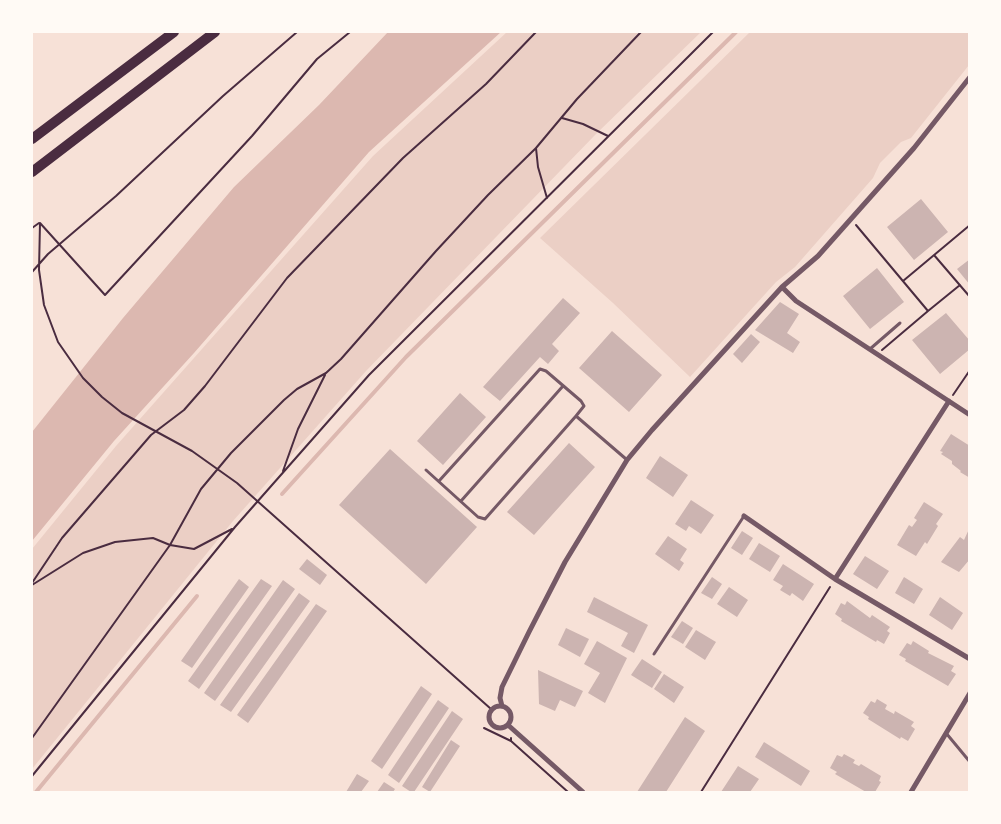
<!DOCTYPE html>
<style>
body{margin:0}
#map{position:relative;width:1001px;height:824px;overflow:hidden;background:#f7e1d7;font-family:"Sofia Sans Condensed",sans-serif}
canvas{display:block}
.frame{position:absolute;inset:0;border:33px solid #fffaf5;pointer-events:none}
</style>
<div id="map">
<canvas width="1001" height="824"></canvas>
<div class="frame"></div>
</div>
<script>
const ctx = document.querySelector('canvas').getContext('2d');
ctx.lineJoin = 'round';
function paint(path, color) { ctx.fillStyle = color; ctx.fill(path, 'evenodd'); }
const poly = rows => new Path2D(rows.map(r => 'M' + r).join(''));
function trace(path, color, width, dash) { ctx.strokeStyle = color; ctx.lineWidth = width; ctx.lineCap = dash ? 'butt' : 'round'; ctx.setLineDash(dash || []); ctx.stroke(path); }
paint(poly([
 [507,32,701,32,596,134,366,371,233,521,32,769,32,549,116,446,373,156],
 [750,32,969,32,969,65,911,138,901,142,880,163,873,178,795,267,776,282,690,377,613,303,540,238]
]), '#ebcfc5');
paint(poly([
 [388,32,501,32,369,152,194,353,114,441,32,541,32,432,123,318,234,187,319,105]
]), '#dcb8b0');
trace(poly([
 [282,494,406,357,736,32],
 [36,792,197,596]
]), '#dcb8b0', 4);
paint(poly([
 [921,199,948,232,914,260,887,227],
 [970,259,970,285,957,269],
 [877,268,904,302,870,329,843,296],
 [563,298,580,313,552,344,559,351,548,364,540,357,500,401,483,387],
 [780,302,799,314,787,333,800,342,793,353,755,330],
 [946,313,970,341,970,349,940,374,912,340],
 [612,331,662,375,629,412,579,368],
 [751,334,760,342,742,363,733,354],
 [460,393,486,417,443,465,417,441],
 [951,434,970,446,970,478,960,472,961,471,952,464,952,461,941,454,943,452,940,451],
 [569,443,595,467,534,535,507,512],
 [390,449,477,527,426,584,339,505],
 [660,456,688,475,673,497,646,478],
 [691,500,714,515,701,534,689,526,686,531,675,524],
 [924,502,943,514,936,524,938,526,927,544,925,542,916,556,897,545,909,525,912,527,917,520,914,518],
 [970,527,970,559,959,572,941,562,960,537,964,540],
 [742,531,753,538,742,555,731,548],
 [668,536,687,549,680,560,684,563,679,571,655,554],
 [759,543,780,556,770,572,749,559],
 [865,556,889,571,877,589,853,574],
 [307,559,327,575,320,585,299,569],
 [783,564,814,584,803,601,792,593,790,596,780,590,783,586,773,580],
 [712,577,722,584,712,599,701,593],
 [904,577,923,589,914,604,895,593],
 [239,579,249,587,192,668,181,661],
 [261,579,272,586,199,689,188,681],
 [283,580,295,589,215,701,204,693],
 [729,587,748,600,737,617,717,604],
 [299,593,310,601,231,712,220,705],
 [594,597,648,625,634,653,621,646,628,633,587,612],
 [940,597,963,613,952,630,929,615],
 [847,601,870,618,872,615,890,627,887,631,890,633,884,644,877,640,876,642,841,621,842,619,835,614,841,603,845,605],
 [316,604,327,611,248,723,237,715],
 [682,621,693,628,683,644,671,637],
 [566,628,589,639,580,657,558,645],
 [696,630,716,642,705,660,685,647],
 [597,641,627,658,605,703,588,693,600,673,584,664],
 [913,641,929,651,928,653,954,666,951,671,956,674,948,686,905,661,906,659,899,655,907,643,911,645],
 [642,659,662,672,652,688,631,675],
 [538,670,583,691,575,707,560,700,555,711,539,704],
 [664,674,684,687,674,703,654,689],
 [421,686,432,694,382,769,371,761],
 [877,699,887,705,885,709,894,714,895,711,914,722,911,726,915,729,908,741,901,737,900,739,868,719,869,717,863,713,871,701,875,703],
 [438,700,449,708,399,783,388,775],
 [452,711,463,719,414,792,411,792,402,786],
 [685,717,705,731,666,792,637,792],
 [451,740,460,746,430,792,422,787],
 [764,742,810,771,801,786,755,757],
 [844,754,855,760,853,763,859,766,861,764,881,776,879,781,881,782,875,792,866,792,835,774,837,772,830,768,837,755,842,757],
 [738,766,759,779,750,792,721,792],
 [357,774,369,781,361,792,346,792],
 [384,782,395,789,393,792,377,792]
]), '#ccb4b1');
trace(poly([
 [562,118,583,124,608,136],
 [536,148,538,167,547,198],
 [40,223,39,270,44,305,58,342,83,378,102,397,122,413,192,451,237,483,491,709],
 [40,223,105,295,252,136,317,59,350,32],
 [856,225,928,311,882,350],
 [32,228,39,223],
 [934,255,970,297],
 [32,272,48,254,116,196,223,96,297,32],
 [903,281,970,225],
 [928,311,960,285],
 [953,395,970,370],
 [283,471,298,429,325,375],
 [32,583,62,538,151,435,184,410,205,386,287,278,403,158,486,84,536,32],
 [32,585,83,553,115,542,153,538,170,545,194,549,232,529],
 [484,728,511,741],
 [32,738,170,545,201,489,231,453,284,400,297,389,326,373,341,359,436,251,488,195,536,148,577,99,641,32],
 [511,738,511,741,568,792],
 [32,776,235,527,369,375,713,32],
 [701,792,830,587]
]), '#4a2c40', 2);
trace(poly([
 [870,349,900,323],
 [426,470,478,517,485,519,576,416],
 [439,481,540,369,546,371,581,401,584,406,576,416,626,459],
 [461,501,563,386],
 [654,654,744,516],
 [946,733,970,762]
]), '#755966', 3);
trace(poly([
 [782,287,796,301,970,415],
 [744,516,835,579,970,659],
 [835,579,949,401],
 '489 717a11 11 0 1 1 22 0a11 11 0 1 1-22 0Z',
 [502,706,500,698,502,687,529,632,565,562,627,460,652,430,782,287,818,256,914,148,970,77],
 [508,725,583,792],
 [911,792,970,693]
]), '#755966', 5);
trace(poly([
 [32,139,174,32],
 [32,172,215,32]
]), '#4a2c40', 10);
</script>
